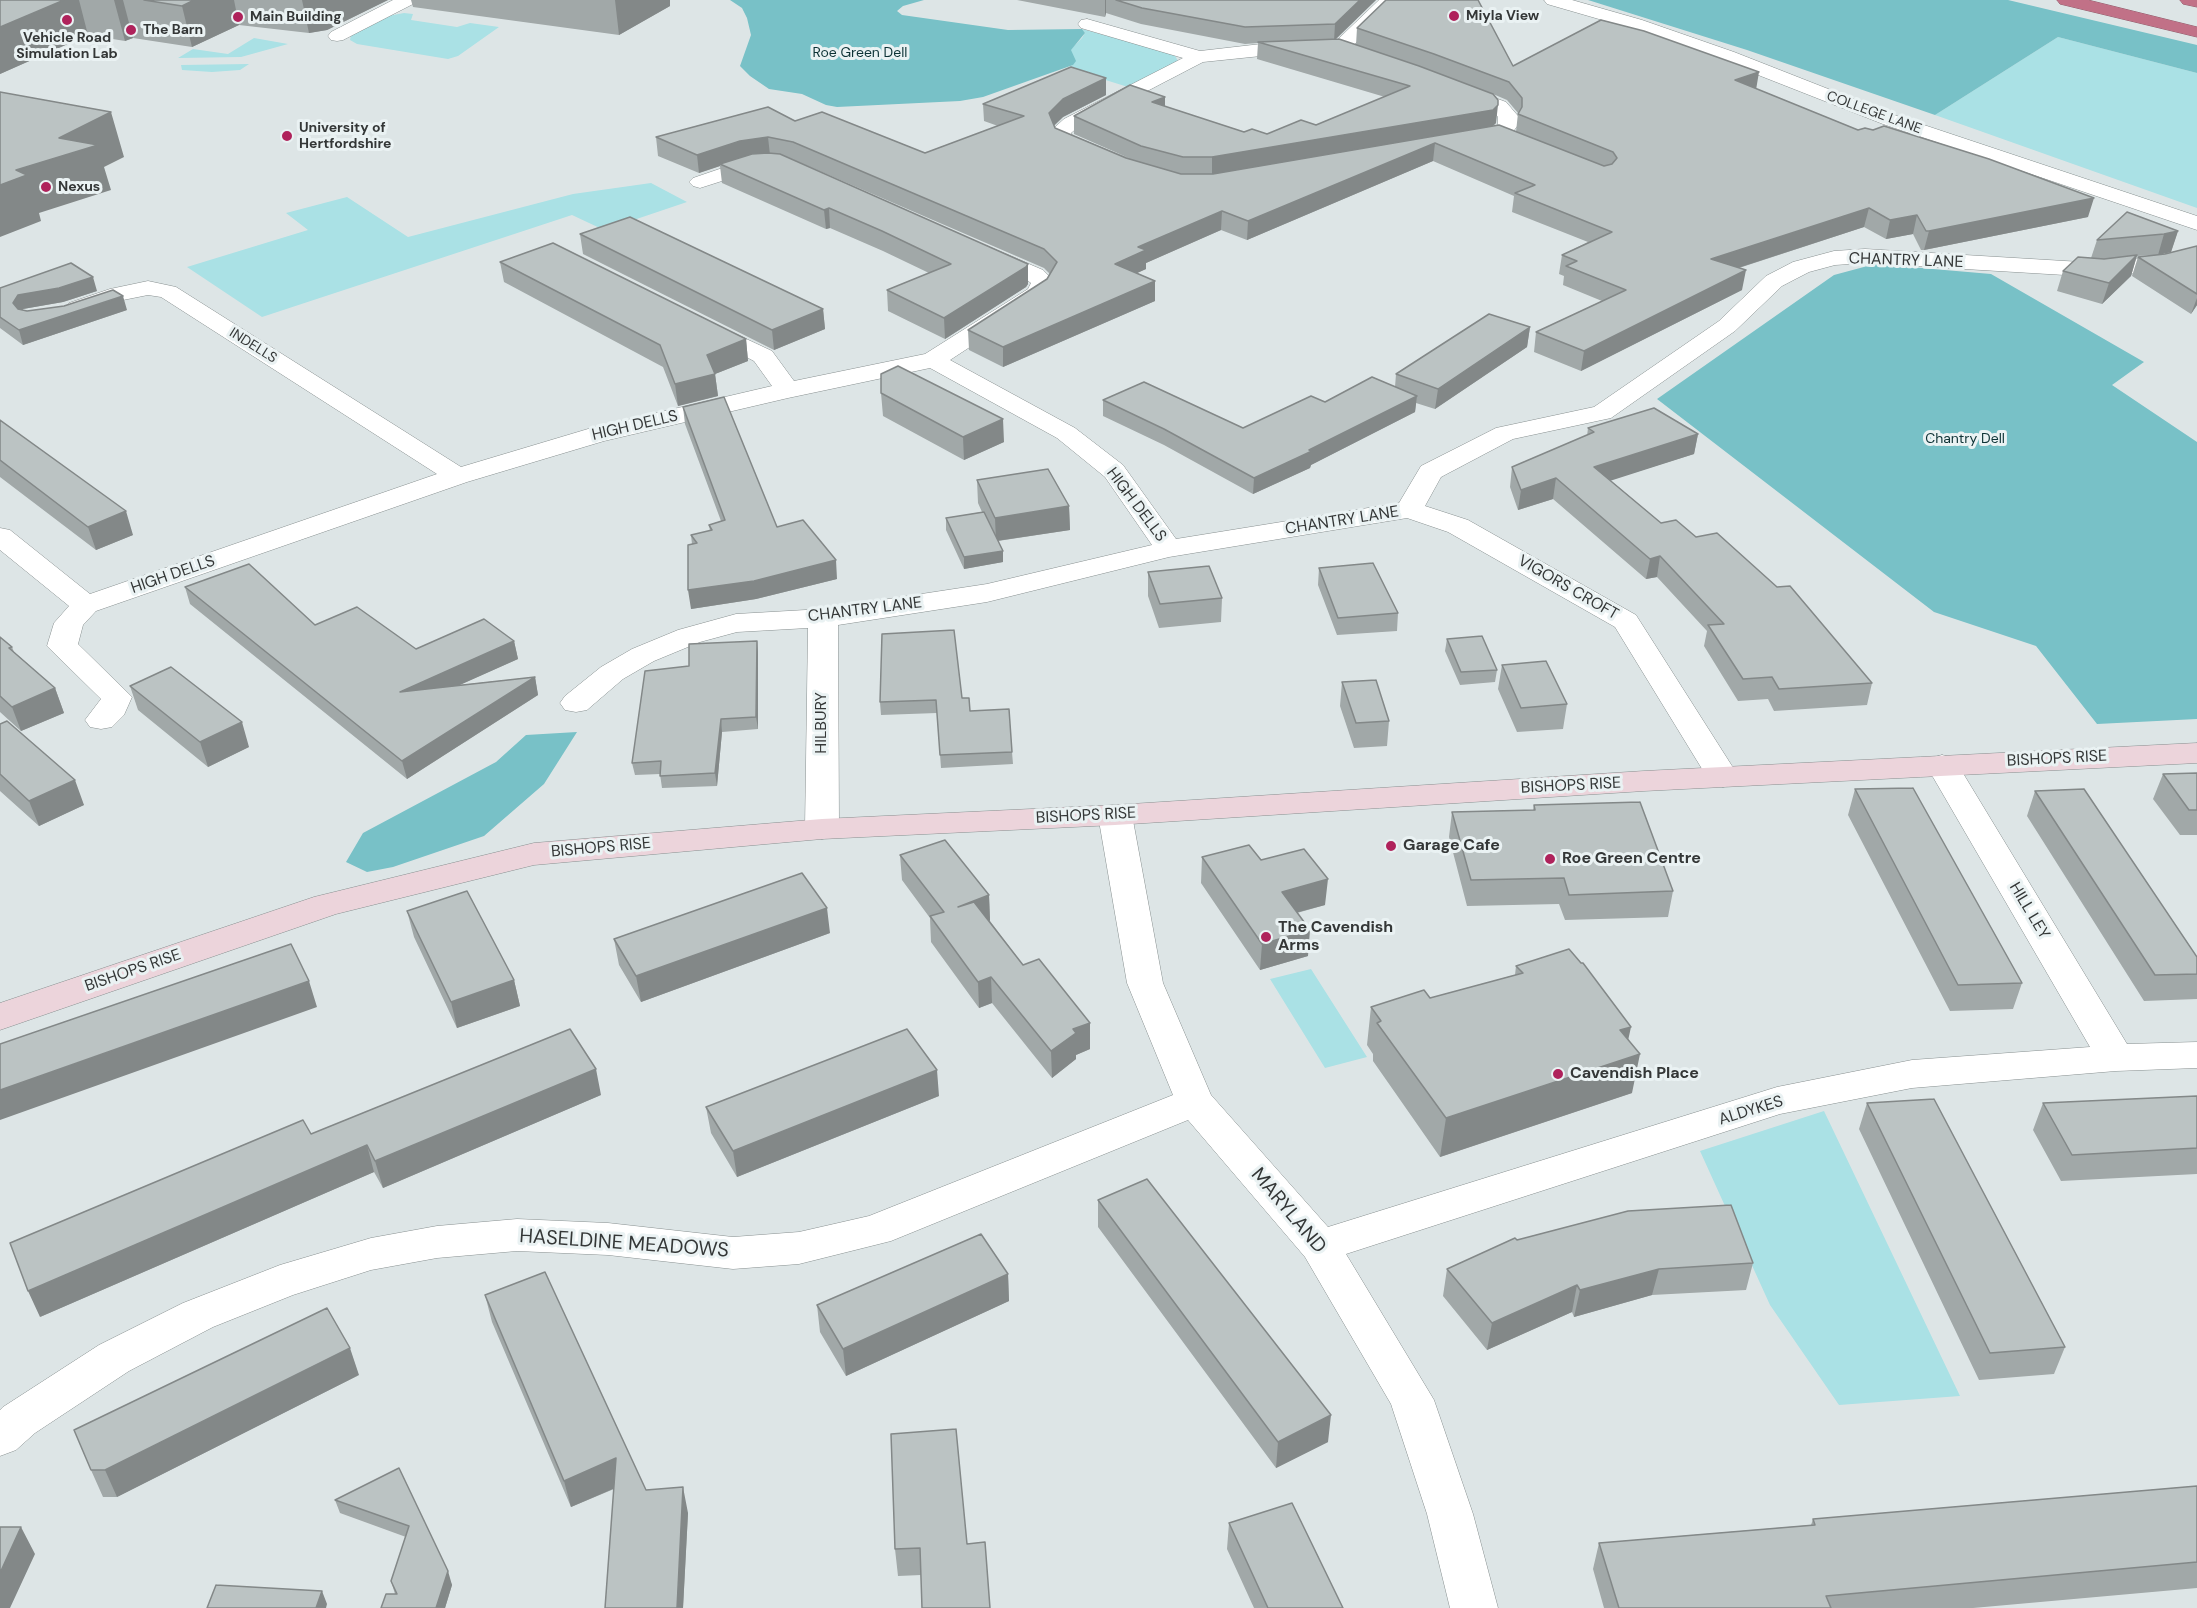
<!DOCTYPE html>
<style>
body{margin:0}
canvas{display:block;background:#dde5e6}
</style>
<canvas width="2197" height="1608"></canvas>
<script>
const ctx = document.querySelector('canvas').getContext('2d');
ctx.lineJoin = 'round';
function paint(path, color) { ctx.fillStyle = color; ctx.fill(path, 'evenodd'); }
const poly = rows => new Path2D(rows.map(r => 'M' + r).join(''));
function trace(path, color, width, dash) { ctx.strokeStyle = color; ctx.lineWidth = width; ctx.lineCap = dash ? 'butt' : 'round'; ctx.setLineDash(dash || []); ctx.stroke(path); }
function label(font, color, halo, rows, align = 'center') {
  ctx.font = font + ' "DM Sans",sans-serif'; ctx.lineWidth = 6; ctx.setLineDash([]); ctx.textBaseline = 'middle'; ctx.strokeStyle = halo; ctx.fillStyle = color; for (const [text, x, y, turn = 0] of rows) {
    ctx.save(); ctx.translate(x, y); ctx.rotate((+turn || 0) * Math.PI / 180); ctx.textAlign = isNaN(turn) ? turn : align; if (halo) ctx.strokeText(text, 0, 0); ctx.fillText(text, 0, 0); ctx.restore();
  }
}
paint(poly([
 [404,13,413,14,411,20,457,27,470,23,499,27,458,56,448,59,357,44,350,40,351,35,388,16],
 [1082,29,1174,54,1178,61,1128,87,1067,68,1073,65,1070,50,1082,38,1085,33],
 [2058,37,2197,73,2197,208,1935,115],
 [254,38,288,44,241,57,178,58,193,49,228,54],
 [249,64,240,70,212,72,182,70,181,65],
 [651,183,687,202,604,230,572,215,262,317,187,267,308,230,286,213,347,197,408,237,573,194],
 [1311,969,1367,1057,1325,1068,1270,979],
 [1824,1111,1960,1396,1839,1405,1770,1305,1700,1151]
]), '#aae1e5');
paint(poly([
 [730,0,924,0,903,6,897,11,902,15,1008,30,1082,29,1085,33,1071,50,1076,61,1073,65,983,97,960,101,837,107,826,105,802,94,769,89,750,76,740,66,751,35,747,18,742,8],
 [1588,0,2008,0,2197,45,2197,73,2058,37,1935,115,1747,50],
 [1875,264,1991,274,2144,362,2112,385,2197,442,2197,719,2097,724,2036,646,1934,612,1657,399,1834,275],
 [577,732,544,784,484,836,393,867,367,872,346,862,363,833,496,762,526,735]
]), '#78c1c7');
const street = poly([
 [393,0,416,0,413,4,343,40,337,41,331,40,328,36,331,32,393,0],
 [1379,0,1398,0,1347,52,1333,52,1331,48,1333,44,1379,0],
 [1544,0,1572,0,1642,20,1734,52,1897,116,2197,216,2197,230,1883,124,1720,60,1630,28,1547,4,1544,0],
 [1087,19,1200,51,1261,44,1302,43,1309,45,1311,49,1309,53,1302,55,1261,56,1203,62,1078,127,1071,133,1073,137,1102,151,1105,155,1102,159,1095,161,1057,145,1051,132,1054,128,1064,119,1183,58,1081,28,1078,24,1081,20,1087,19],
 [1455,83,1506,102,1518,116,1518,125,1512,133,1540,145,1543,149,1540,153,1526,153,1492,139,1489,135,1498,124,1498,117,1492,110,1448,93,1445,89,1448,85,1455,83],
 [765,157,772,159,775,163,772,167,753,171,700,188,693,186,689,182,693,178,743,161,765,157],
 [987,246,1043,270,1055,282,1045,298,950,360,1075,428,1123,465,1176,539,1399,503,1421,466,1496,428,1594,407,1719,321,1766,276,1793,262,1834,251,1865,249,2098,263,2158,257,2197,248,2197,262,2158,271,2098,277,1865,263,1835,265,1809,272,1782,286,1735,331,1611,418,1513,439,1441,477,1425,506,1468,520,1636,615,1739,777,1734,784,1723,787,1712,784,1707,777,1615,627,1448,532,1407,518,1169,557,987,602,838,625,839,829,834,836,822,839,810,836,805,829,808,628,737,632,700,642,654,661,623,679,587,710,576,712,565,710,560,703,565,696,601,667,632,649,678,630,736,614,823,609,987,584,1152,545,1105,477,1057,438,930,368,788,398,604,441,467,482,96,611,83,625,78,644,132,697,124,715,112,727,101,729,90,727,85,720,101,699,47,646,54,623,69,606,0,550,0,528,10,530,90,594,437,474,161,297,148,295,123,300,77,315,69,313,65,308,69,303,110,289,148,281,176,287,461,467,588,429,772,386,754,361,700,333,696,328,700,323,708,321,772,351,794,381,925,354,1028,289,1031,283,1027,280,979,258,976,253,979,248,987,246],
 [1942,755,1953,758,1958,765,2127,1044,2197,1042,2197,1068,2116,1071,1912,1088,1780,1114,1346,1254,1434,1400,1473,1514,1498,1608,1450,1608,1427,1514,1391,1404,1305,1257,1188,1120,891,1241,799,1264,733,1269,608,1255,517,1251,437,1258,371,1270,293,1295,213,1327,129,1371,35,1433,16,1450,0,1456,0,1410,3,1407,99,1345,183,1303,280,1265,371,1238,437,1226,517,1219,608,1223,733,1237,799,1232,869,1216,1173,1095,1127,983,1098,815,1103,808,1115,805,1127,808,1132,815,1163,983,1211,1095,1328,1227,1777,1087,1912,1060,2090,1047,1926,765,1931,758,1942,755]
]);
const secondary = poly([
 [2197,743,2197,763,1644,791,1115,825,822,839,534,865,336,914,0,1030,0,1003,314,897,534,843,822,819,1115,805,1644,771,2197,743]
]);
const highway = poly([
 [2057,0,2088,0,2197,27,2197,37,2060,4,2057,0],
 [2180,0,2197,0,2197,7,2183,4,2180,0]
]);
trace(street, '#889090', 1);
trace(secondary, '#889090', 1);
trace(highway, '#905d6b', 1);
paint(street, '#fff');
paint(secondary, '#ecd4db');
paint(highway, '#c17187');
paint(poly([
 [0,0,388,0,327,30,309,33,239,25,192,47,133,38,125,41,88,35,0,74],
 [411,0,670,0,670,6,619,35,413,7],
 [1017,0,1376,0,1335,39,1356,45,1357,28,1513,66,1756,89,1858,130,2088,217,1924,250,1921,250,1913,234,1886,239,1864,227,1739,268,1742,290,1581,371,1534,352,1536,332,1602,301,1563,285,1564,276,1559,274,1562,255,1588,242,1512,212,1514,196,1433,161,1247,240,1221,230,1146,263,1146,269,1137,273,1155,281,1155,301,1003,367,969,350,968,330,1047,279,1050,274,1044,268,794,160,790,159,1028,284,1026,287,945,339,888,311,887,290,929,273,883,251,830,228,826,229,722,183,720,166,699,173,658,156,656,137,795,121,925,153,998,126,984,121,983,104,1106,78,1106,95,1063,117,1054,126,1055,128,1131,159,1074,134,1074,116,1165,107,1244,132,1267,134,1316,125,1385,97,1257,59,1258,43,1245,44,1141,24,1106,13,1105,17],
 [1493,94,1507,100,1518,113,1516,132,1492,126,1496,123],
 [2178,231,2171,252,2158,255,2165,254,2197,246,2197,305,2191,314,2132,276,2138,257,2155,255,2137,256,2131,276,2102,304,2057,291,2063,271,2091,258,2097,240],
 [580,234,823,309,825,329,774,350,583,254],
 [500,262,746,339,748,361,715,374,718,396,678,406,663,367,504,282],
 [0,288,97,291,63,302,23,309,22,310,27,311,127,310,23,345,0,328],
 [1530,327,1527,347,1435,409,1416,403,1415,412,1311,465,1310,468,1253,494,1164,445,1103,416,1103,400,1243,428,1325,402,1395,387,1396,374],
 [881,393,1004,442,964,460,883,416],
 [683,407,777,527,837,579,756,599,691,609,692,544,691,535,710,531,709,525,721,521,685,424],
 [0,420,133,535,96,550,0,477],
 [1588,428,1698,434,1694,454,1610,480,1661,523,1872,683,1867,705,1774,711,1768,699,1738,701,1704,646,1707,631,1657,577,1646,579,1553,499,1518,510,1510,487,1512,467,1587,436],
 [977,480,1069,506,1070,530,998,541,1003,551,1003,562,964,569,946,530,946,518,982,512,978,503],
 [1319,568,1398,613,1397,631,1337,635,1318,585],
 [1148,572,1222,598,1221,622,1159,628,1148,596],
 [185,587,315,625,416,649,514,641,518,659,459,685,535,677,538,695,407,779,190,604],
 [0,637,12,647,14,652,55,688,64,713,21,731,0,712],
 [1447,639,1497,670,1495,682,1460,685,1445,651],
 [757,641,758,653,758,729,722,732,717,786,662,788,660,774,635,775,632,763,689,666],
 [1502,665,1567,704,1563,729,1517,732,1498,689],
 [1342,682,1389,721,1387,746,1354,748,1340,706],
 [130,686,249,747,208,767,138,710],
 [962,698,970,711,1012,752,1013,764,941,768,937,713,881,715,880,702],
 [0,724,84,805,39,826,0,791],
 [2197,773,2197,835,2180,835,2153,799,2163,774],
 [1855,789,2022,983,2013,1009,1950,1011,1848,815],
 [2035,791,2197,957,2197,999,2144,1001,2027,816],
 [1534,805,1673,891,1668,917,1565,920,1559,904,1467,906,1449,837,1452,812,1533,810],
 [900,855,989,895,990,921,1023,965,1090,1023,1090,1049,1076,1055,1076,1059,1052,1078,992,1003,979,1008,931,942,930,918,902,880],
 [1202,857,1261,860,1325,905,1297,913,1308,956,1260,970,1201,883],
 [407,911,514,980,520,1006,457,1028,414,937],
 [830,933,641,1002,619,965,614,939],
 [1516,966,1628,1040,1632,1093,1440,1157,1373,1061,1373,1054,1367,1045,1371,1007,1430,998,1515,975],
 [601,1095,383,1188,374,1172,40,1317,311,1134],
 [939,1096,737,1177,711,1133,706,1107],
 [2197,1096,2197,1174,2061,1181,2033,1130,2043,1103],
 [1867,1103,2065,1347,2054,1374,1979,1380,1859,1129],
 [1098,1200,1328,1442,1276,1468,1098,1227],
 [1517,1240,1753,1263,1746,1290,1652,1295,1574,1317,1572,1312,1487,1350,1443,1296,1447,1269],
 [1008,1274,1009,1301,846,1376,820,1332,817,1305],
 [485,1295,646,1490,688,1513,683,1608,605,1608,614,1489,571,1507,492,1322],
 [359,1375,117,1497,103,1497,91,1470],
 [956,1429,921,1575,898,1576,895,1549],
 [399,1468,452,1585,445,1608,381,1608,395,1594,391,1581,406,1537,340,1513,335,1500],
 [2197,1486,2197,1588,1973,1608,1604,1608,1593,1569,1599,1543,1811,1525,1813,1519],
 [1229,1523,1343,1608,1254,1608,1227,1549]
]), '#a1a8a8');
paint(poly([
 [64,0,79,0,88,35,0,74,0,27],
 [114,0,123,0,133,38,125,41],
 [194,0,234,0,239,25,192,47,182,6],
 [302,0,388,0,327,30,309,33],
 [615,0,670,0,670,6,619,35],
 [1105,0,1106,0,1106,13,1105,17],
 [1360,0,1376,0,1334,41,1335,24],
 [1759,72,1756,90,1735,80],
 [1106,78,1106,95,1063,117,1049,130,1049,113,1063,99],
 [1165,97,1165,114,1152,102],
 [1498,105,1496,123,1491,128,1212,176,1212,157],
 [111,112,124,157,104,167,111,190,39,213,41,221,0,237,0,185,16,170,59,138],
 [768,137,770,155,720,164,720,166,699,173,697,155,740,141],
 [1435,143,1433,161,1247,240,1248,221],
 [2094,198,2088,217,1924,250,1929,231],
 [829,208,830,228,826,229,824,210],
 [1869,208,1864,227,1707,278,1711,259],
 [1222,211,1221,230,1146,263,1146,269,1115,283,1115,264,1138,247],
 [1917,215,1913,234,1886,239,1890,220],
 [2178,231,2171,252,2158,255,2164,234],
 [2137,255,2131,276,2102,304,2109,283],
 [1028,264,1028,284,1026,287,945,339,944,318],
 [1746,270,1742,290,1581,371,1584,351],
 [93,277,97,291,63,302,23,309,17,317,13,303,18,295],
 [1155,281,1155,301,1003,367,1003,347],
 [123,296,127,310,23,345,19,330],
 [2197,298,2197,305,2191,314],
 [823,309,825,329,774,350,772,330],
 [1530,327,1527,347,1435,409,1438,389],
 [746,339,748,361,715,374,718,396,678,406,675,384,707,355],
 [1417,396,1415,412,1311,465,1310,468,1253,494,1254,478],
 [1003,419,1004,442,964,460,963,437],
 [1698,434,1694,454,1591,487,1594,467],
 [1556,478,1553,499,1518,510,1521,490],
 [1069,506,1070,530,996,541,995,518],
 [126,511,133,535,96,550,88,527],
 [1003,551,1003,562,964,569,964,557],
 [1660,556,1657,577,1646,579,1650,559],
 [836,560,837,579,756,599,691,609,688,590],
 [514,641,518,659,404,710,400,692],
 [757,641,758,653,758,729,756,717],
 [535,677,538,695,407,779,402,761],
 [55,688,64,713,21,731,12,707],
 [721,719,722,732,717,786,715,773],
 [242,722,249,747,208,767,200,742],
 [75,780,84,805,39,826,29,801],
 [1328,879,1325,905,1280,917,1282,892],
 [989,895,990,921,958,907],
 [827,908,830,933,641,1002,636,976],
 [1310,930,1308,956,1260,970,1262,944],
 [991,977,992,1003,979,1008,978,982],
 [514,980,520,1006,457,1028,451,1002],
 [309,981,317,1007,0,1120,0,1090],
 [1090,1023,1090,1049,1076,1055,1076,1059,1052,1078,1051,1051,1073,1029],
 [1631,1027,1624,1059,1640,1054,1632,1093,1440,1157,1446,1118,1620,1030],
 [596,1069,601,1095,383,1188,375,1161],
 [937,1070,939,1096,737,1177,733,1151],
 [367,1145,374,1172,40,1317,28,1291],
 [1659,1269,1652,1295,1574,1317,1580,1290],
 [1008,1274,1009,1301,846,1376,843,1349],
 [1577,1285,1572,1312,1487,1350,1492,1323],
 [350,1348,359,1375,117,1497,105,1470],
 [1331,1415,1328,1442,1276,1468,1278,1442],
 [616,1458,622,1485,571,1507,564,1481],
 [683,1487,688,1513,683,1608,677,1608],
 [21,1527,35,1554,10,1608,0,1608,0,1573],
 [448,1571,452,1585,445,1608,436,1608],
 [322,1591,327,1604,326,1608,316,1608]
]), '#838888');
const building = poly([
 [0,0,64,0,0,27,0,0],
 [144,0,194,0,182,6,144,0],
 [1116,0,1360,0,1335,24,1245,27,1142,8,1116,0],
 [1386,0,1478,0,1513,66,1601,20,1644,31,1759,72,1735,80,1858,130,1865,128,1873,130,1884,126,1989,159,2094,198,1929,231,1926,231,1917,215,1890,220,1869,208,1711,259,1746,270,1584,351,1536,332,1626,290,1566,266,1577,261,1562,255,1612,232,1515,193,1535,185,1435,143,1248,221,1222,211,1138,247,1146,250,1115,264,1155,281,1003,347,968,330,1047,279,1057,262,1044,249,793,142,768,137,740,141,697,155,656,137,768,107,795,121,822,112,925,153,1024,116,983,104,1071,67,1106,78,1063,99,1049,113,1055,128,1126,158,1181,174,1213,174,1499,125,1604,166,1612,164,1617,158,1613,152,1518,114,1522,107,1522,98,1509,82,1434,54,1357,28,1386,0],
 [1339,39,1419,66,1493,94,1498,100,1498,105,1493,110,1212,157,1183,157,1141,146,1074,116,1130,85,1165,97,1152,102,1244,132,1252,129,1267,134,1301,120,1316,125,1410,86,1258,42,1339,39],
 [0,92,111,112,59,138,98,145,16,170,27,175,0,185,0,92],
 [768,153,780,154,1028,264,1026,267,944,318,887,290,951,264,882,231,829,208,824,210,720,164,752,154,768,153],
 [2127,212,2178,231,2164,234,2097,240,2127,212],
 [630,217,823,309,772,330,580,234,630,217],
 [553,243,746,339,707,355,715,374,675,384,660,345,500,262,553,243],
 [2197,246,2197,294,2138,257,2165,254,2197,246],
 [2137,255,2109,283,2063,271,2078,257,2104,259,2137,255],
 [71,263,93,277,59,288,18,295,13,303,18,309,27,311,64,306,113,290,123,296,19,330,0,317,0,288,71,263],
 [1489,314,1530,327,1438,389,1396,374,1489,314],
 [898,366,1003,419,963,437,881,393,881,374,898,366],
 [1372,377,1417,396,1309,450,1312,451,1254,478,1164,429,1103,400,1144,382,1243,428,1311,396,1325,402,1372,377],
 [724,397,777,527,803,520,836,560,754,581,688,590,688,545,697,543,691,535,712,530,709,525,725,520,683,407,724,397],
 [1654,408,1698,434,1594,467,1661,523,1676,520,1696,537,1717,533,1777,587,1790,586,1872,683,1779,689,1772,677,1743,679,1708,625,1724,624,1660,556,1650,559,1556,478,1521,490,1512,467,1594,432,1588,428,1654,408],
 [0,420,126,511,88,527,0,460,0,420],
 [1048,469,1069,506,995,518,977,480,1048,469],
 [984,512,1003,551,964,557,946,518,984,512],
 [1373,563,1398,613,1338,618,1319,568,1373,563],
 [249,564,315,625,357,607,416,649,484,619,514,641,400,692,535,677,402,761,185,587,249,564],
 [1209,566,1222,598,1160,604,1148,572,1209,566],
 [954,630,962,698,969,698,970,711,1009,709,1012,752,940,755,936,700,880,702,882,634,954,630],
 [1482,636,1497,670,1461,672,1447,639,1482,636],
 [0,637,12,647,9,648,55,688,12,707,0,696,0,637],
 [757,641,756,717,721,719,715,773,660,776,661,761,632,763,645,671,689,666,689,644,757,641],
 [1546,661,1567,704,1521,708,1502,665,1546,661],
 [171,667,242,722,200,742,130,686,171,667],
 [1376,680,1389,721,1356,723,1342,682,1376,680],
 [7,721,75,780,29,801,0,774,0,724,7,721],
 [2197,773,2197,810,2189,810,2163,774,2197,773],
 [1913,788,2022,983,1958,985,1855,789,1913,788],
 [2084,789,2197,957,2197,974,2155,975,2035,791,2084,789],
 [1640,802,1673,891,1569,895,1564,878,1471,880,1452,812,1535,810,1534,805,1640,802],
 [945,840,989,895,958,907,974,902,1023,965,1039,959,1090,1023,1073,1029,1076,1033,1051,1051,991,977,978,982,930,916,944,912,900,855,945,840],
 [1249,845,1261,860,1304,849,1328,879,1282,892,1310,930,1262,944,1202,857,1249,845],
 [802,873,827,908,636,976,614,939,802,873],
 [467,891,514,980,451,1002,407,911,467,891],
 [291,944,309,981,0,1090,0,1044,291,944],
 [1569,949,1581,963,1583,963,1631,1027,1620,1030,1640,1054,1446,1118,1377,1023,1381,1021,1371,1007,1424,990,1430,998,1523,973,1516,966,1569,949],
 [570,1029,596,1069,375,1161,367,1145,28,1291,10,1243,303,1120,311,1134,570,1029],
 [907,1029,937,1070,733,1151,706,1107,907,1029],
 [2197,1096,2197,1148,2072,1155,2043,1103,2197,1096],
 [1934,1099,2065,1347,1990,1353,1867,1103,1934,1099],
 [1147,1179,1331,1415,1278,1442,1098,1200,1147,1179],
 [1731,1205,1753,1263,1659,1269,1580,1290,1577,1285,1492,1323,1447,1269,1515,1238,1517,1240,1628,1211,1731,1205],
 [981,1234,1008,1274,843,1349,817,1305,981,1234],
 [545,1272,646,1490,683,1487,677,1608,605,1608,616,1458,564,1481,485,1295,545,1272],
 [327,1308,350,1348,105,1470,91,1470,74,1430,327,1308],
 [956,1429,967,1544,985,1542,990,1608,922,1608,920,1548,895,1549,891,1434,956,1429],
 [399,1468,448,1571,436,1608,381,1608,386,1594,397,1594,391,1581,409,1526,335,1500,399,1468],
 [2197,1486,2197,1562,1826,1596,1831,1608,1619,1608,1599,1543,1815,1525,1813,1519,2197,1486],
 [1292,1503,1343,1608,1268,1608,1229,1523,1292,1503],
 [0,1527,21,1527,0,1573,0,1527],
 [216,1585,322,1591,316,1608,207,1608,216,1585]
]);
paint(building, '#bbc3c3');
trace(building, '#838888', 1.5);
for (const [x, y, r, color] of [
 [1454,16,6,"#af225b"],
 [238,17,6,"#af225b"],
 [67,20,6,"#af225b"],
 [131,30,6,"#af225b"],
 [287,136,6,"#af225b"],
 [46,187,6,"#af225b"],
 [1391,846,6,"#af225b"],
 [1550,859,6,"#af225b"],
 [1266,937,6,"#af225b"],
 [1558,1074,6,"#af225b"]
]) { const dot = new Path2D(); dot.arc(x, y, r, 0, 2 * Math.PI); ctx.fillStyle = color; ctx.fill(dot); trace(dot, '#eaf2f3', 2); }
label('bold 14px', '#343737', '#eaf2f3', [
 ["Miyla View",1466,16],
 ["Main Building",250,17],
 ["The Barn",143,30],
 ["Vehicle Road",67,38,"center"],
 ["Simulation Lab",67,54,"center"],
 ["University of",299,128],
 ["Hertfordshire",299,144],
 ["Nexus",58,187]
], 'left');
label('14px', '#0d3235', '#eaf2f3', [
 ["Roe Green Dell",860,53],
 ["Chantry Dell",1965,439]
]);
label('14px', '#343737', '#eaf2f3', [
 ["COLLEGE LANE",1874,113,20],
 ["INDELLS",253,346,32]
]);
label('16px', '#343737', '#eaf2f3', [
 ["CHANTRY LANE",1906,261,2],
 ["HIGH DELLS",635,426,-13],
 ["HIGH DELLS",1136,505,53],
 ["CHANTRY LANE",1342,521,-9],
 ["HIGH DELLS",173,575,-19],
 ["VIGORS CROFT",1568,588,30],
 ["CHANTRY LANE",865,610,-7],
 ["HILBURY",822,723,-90],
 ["BISHOPS RISE",2057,759,-3],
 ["BISHOPS RISE",1571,786,-3],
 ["BISHOPS RISE",1086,816,-3],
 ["BISHOPS RISE",601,848,-5],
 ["HILL LEY",2029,911,59],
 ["BISHOPS RISE",133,971,-19],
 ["ALDYKES",1751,1111,-17]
]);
label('bold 16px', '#343737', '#eaf2f3', [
 ["Garage Cafe",1403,846],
 ["Roe Green Centre",1562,859],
 ["The Cavendish",1278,928],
 ["Arms",1278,946],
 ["Cavendish Place",1570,1074]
], 'left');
label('20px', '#343737', '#eaf2f3', [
 ["MARYLAND",1288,1211,50],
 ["HASELDINE MEADOWS",624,1244,4]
]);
</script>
